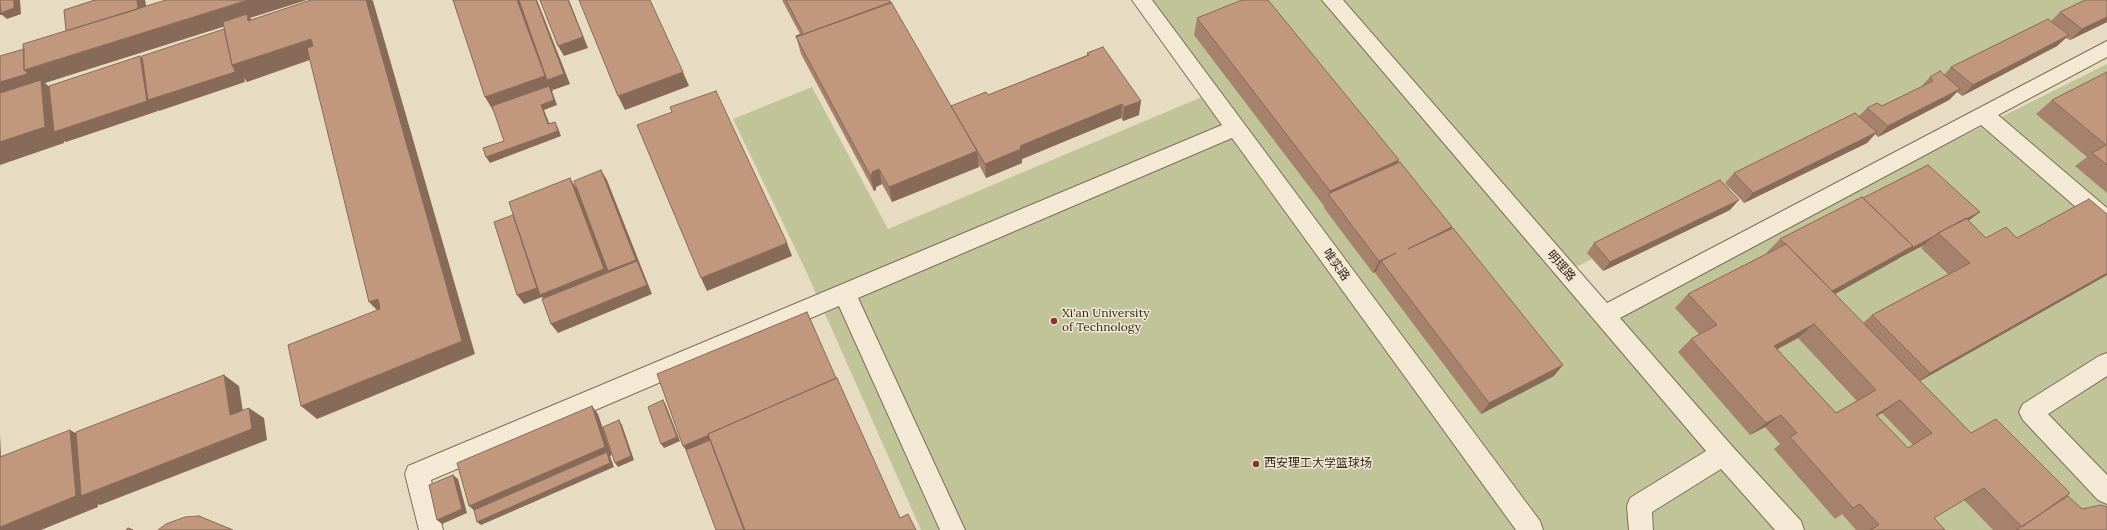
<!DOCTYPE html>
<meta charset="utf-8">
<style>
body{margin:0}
canvas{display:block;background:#e7dbc2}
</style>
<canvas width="2107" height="530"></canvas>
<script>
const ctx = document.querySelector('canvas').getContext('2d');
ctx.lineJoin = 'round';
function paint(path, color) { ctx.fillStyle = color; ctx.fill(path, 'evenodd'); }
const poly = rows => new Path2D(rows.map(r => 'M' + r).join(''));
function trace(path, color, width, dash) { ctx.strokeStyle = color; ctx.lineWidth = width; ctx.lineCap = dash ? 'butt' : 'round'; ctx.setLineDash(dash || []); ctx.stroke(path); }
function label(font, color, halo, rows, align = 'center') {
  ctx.font = font + ' Lora,"Noto Sans SC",serif'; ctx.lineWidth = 3; ctx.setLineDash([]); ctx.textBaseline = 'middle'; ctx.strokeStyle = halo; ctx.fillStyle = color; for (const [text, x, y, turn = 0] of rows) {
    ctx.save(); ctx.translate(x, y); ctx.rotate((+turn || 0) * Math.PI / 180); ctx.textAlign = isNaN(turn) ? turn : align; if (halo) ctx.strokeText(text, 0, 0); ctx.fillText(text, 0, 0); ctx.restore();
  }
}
paint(poly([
 [1140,0,1327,0,1777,530,921,530,806,271,733,119,812,87,888,229,1209,94],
 [1332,0,2101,0,1566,272],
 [2107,64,2107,530,1786,530,1604,316]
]), '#c0c498');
const minor = poly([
 [1132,0,1152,0,1540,521,1543,530,1516,530,1232,138,858,298,965,530,940,530,839,306,431,480,443,530,419,530,405,474,408,466,1222,125,1132,0],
 [1322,0,1343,0,1607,303,2107,41,2107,57,1998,115,2107,208,2107,230,2099,227,1981,125,1620,318,1732,446,1801,521,1804,530,1775,530,1721,469,1652,512,1653,530,1629,530,1627,506,1630,498,1706,451,1322,0],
 [2107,353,2107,376,2048,414,2107,475,2107,504,2098,500,2023,420,2019,412,2023,404,2099,356,2107,353]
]);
trace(minor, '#7f6d5c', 2);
paint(minor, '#f4e9d4');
paint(poly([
 [782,0,889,0,951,106,988,95,1087,55,1087,53,1139,115,1123,121,1121,118,1022,159,1022,163,986,178,978,163,979,167,892,202,882,184,876,187,876,190,874,191,801,54,796,36,800,34],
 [2107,0,2107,22,2070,40,2066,38,2057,46,1962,96,1957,92,1949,100,1878,137,1875,134,1867,143,1744,203,1725,183,1734,173,1859,116,1867,108,1882,106,1920,88,1930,77,1944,75,1951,67,2051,21,2060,12],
 [1197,18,1397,164,1452,227,1451,229,1554,376,1481,414,1375,273,1376,272,1373,273,1324,208,1324,206,1194,35],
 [2107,72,2107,193,2075,166,2087,157,2036,114,2052,100],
 [1863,198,1980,212,1968,221,1986,238,2017,238,2107,275,1920,381,1971,433,2064,498,2068,496,2082,509,2107,530,1993,530,1964,500,1934,518,1945,530,1856,530,1842,514,1835,519,1774,449,1780,444,1765,427,1750,435,1678,352,1691,339,1699,334,1675,308,1688,294,1768,253,1767,252,1780,239],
 [1924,245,1921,248,1948,274,1872,315,1863,323,1835,294,1899,258],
 [1798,338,1857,401,1836,413,1777,349],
 [1882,413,1913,445,1908,448,1877,416],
 [1730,210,1603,271,1587,253,1594,243]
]), '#a6826c');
paint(poly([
 [14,0,20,0,21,14,7,19,2,15,0,15,0,7],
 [137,0,145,0,149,21,77,44],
 [248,0,307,0,250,18,261,31,248,21,248,19,45,83,60,96,140,56,151,67,232,65,311,39,324,55,247,82,244,78,245,82,159,111,157,109,158,111,66,142,64,141,64,143,0,165,0,82,24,70],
 [366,0,372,0,373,1,475,354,317,419,301,406,462,341],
 [517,0,537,0,570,84,553,90,552,88,553,91,552,91,557,105,544,110,552,130,494,112,485,97],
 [568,0,569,0,588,48,564,56,558,46],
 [2107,17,2107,22,2070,40,2082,29],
 [2069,35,2057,46,1962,96,1973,85],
 [683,72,689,86,625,110,618,96],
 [1960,89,1949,100,1878,137,1888,126],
 [1141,101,1139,115,1123,121,1124,107],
 [1122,104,1121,118,1022,159,1022,163,986,178,985,164,1020,146],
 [555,122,558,128,561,136,490,163,486,157],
 [1877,132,1867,143,1744,203,1753,193],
 [977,151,979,167,892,202,889,187],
 [1399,160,1392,176,1329,195,1330,191],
 [879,169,882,184,876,187,876,190,874,191,870,175,872,172],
 [601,170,607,180,642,269,652,294,558,333,551,324,550,307,542,297,524,304,517,295,513,215,520,225,570,178,579,192],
 [1739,200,1730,210,1603,271,1610,262],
 [1980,212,1968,221,1939,233],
 [1452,227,1445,240,1408,249],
 [1936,235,1924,245,1899,258,1910,249],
 [787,243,792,256,707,291,701,278],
 [1913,246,1898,259,1817,304,1831,292],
 [1396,253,1381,261,1376,272,1373,273,1379,261],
 [2107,273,2107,275,1911,386,1930,373],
 [378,299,383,316,369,302],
 [1814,324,1798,338,1759,359,1774,346],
 [1563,365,1554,376,1481,414,1489,403],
 [224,375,239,386,245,425,230,415],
 [837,379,746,530,744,530,683,446],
 [663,400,666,405,680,441,664,448,661,444],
 [1900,400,1882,413,1859,427,1876,415],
 [592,406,598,414,612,455,610,456,614,467,481,525,477,522,477,513,469,506],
 [249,408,264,418,267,440,100,505,98,504,98,507,41,530,0,530,0,527,70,430,92,442,97,490],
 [1781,415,1765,427,1750,435,1766,423],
 [619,420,622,425,634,460,618,467,615,463],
 [0,434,2,477,0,476],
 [453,475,458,479,467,513,442,524,437,520]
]), '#876a58');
const building = poly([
 [0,0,14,0,14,8,1,13,0,0],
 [95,0,137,0,138,9,66,31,64,10,95,0],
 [166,0,248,0,24,70,23,44,166,0],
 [311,0,366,0,462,341,301,406,288,345,380,309,378,299,369,302,307,48,313,46,311,39,232,65,223,22,247,14,248,21,311,0],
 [453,0,517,0,545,76,485,97,453,0],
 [519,0,536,0,564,74,547,80,519,0],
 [540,0,568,0,583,37,558,46,540,0],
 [579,0,650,0,683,72,618,96,579,0],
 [786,0,889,0,891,3,796,37,796,36,803,33,786,0],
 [1242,0,1268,0,1399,160,1330,191,1197,18,1242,0],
 [2085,0,2107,0,2107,17,2082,29,2060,12,2085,0],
 [891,2,977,151,889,187,879,169,872,172,872,175,870,175,796,37,891,2],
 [2048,19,2069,35,1973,85,1951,67,2048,19],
 [224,29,232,65,234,68,235,72,148,100,142,56,224,29],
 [1103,47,1141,101,1124,107,1122,104,1020,146,1021,149,985,164,951,106,986,92,988,95,1089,55,1087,53,1103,47],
 [24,49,24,70,27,72,27,74,0,82,0,56,24,49],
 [140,56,147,101,54,132,49,86,140,56],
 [1940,71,1960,89,1888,126,1867,108,1877,103,1882,106,1933,81,1930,77,1940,71],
 [2107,72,2107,165,2092,153,2106,145,2052,100,2107,72],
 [41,80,45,127,0,142,0,93,41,80],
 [549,86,554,100,541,105,548,124,555,122,558,131,486,157,483,148,504,141,492,106,549,86],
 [716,91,787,243,701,278,637,125,672,112,670,107,716,91],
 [1855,113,1877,132,1753,193,1734,173,1855,113],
 [1400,162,1452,227,1408,249,1453,228,1563,365,1489,403,1381,261,1396,253,1379,261,1328,194,1400,162],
 [1928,165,1980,212,1938,233,1936,235,1910,249,1913,246,1863,198,1928,165],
 [601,170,636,260,608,271,574,181,601,170],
 [570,178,604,269,540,295,509,202,570,178],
 [1720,180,1739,200,1610,262,1594,243,1720,180],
 [1862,197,1913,246,1832,291,1786,244,1785,244,1780,239,1862,197],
 [2089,199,2107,214,2107,273,1930,373,1872,315,1970,263,1938,233,1966,218,1986,238,2006,227,2017,238,2089,199],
 [513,215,537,288,517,295,494,222,513,215],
 [1786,244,1971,433,1996,419,2070,493,2022,527,1984,488,1934,518,1945,530,1870,530,1879,525,1860,504,1853,508,1790,437,1797,433,1781,415,1766,423,1691,339,1717,325,1688,294,1786,244],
 [1814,324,1876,390,1836,413,1774,346,1814,324],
 [1900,400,1932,433,1908,448,1876,415,1900,400],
 [637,261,647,285,551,324,542,299,637,261],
 [807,312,836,378,708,434,709,435,683,446,657,374,807,312],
 [224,375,230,415,249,408,252,429,81,496,76,432,224,375],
 [837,378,900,518,908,514,916,530,745,530,708,434,837,378],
 [663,400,677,437,661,444,648,407,663,400],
 [592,406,605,447,469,506,457,463,592,406],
 [619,420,631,456,615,463,603,427,619,420],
 [70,430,76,496,0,527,0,457,70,430],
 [710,440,744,530,716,530,686,450,710,440],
 [607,452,610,463,477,522,474,510,607,452],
 [453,475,462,509,437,520,429,485,453,475],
 [2068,496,2082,509,2101,505,2107,507,2107,530,2016,530,2068,496],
 [199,516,233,530,158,530,166,524,185,517,199,516],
 [128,528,133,530,126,530,128,528]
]);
paint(building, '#c1977d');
trace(building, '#876a58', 1);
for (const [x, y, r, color] of [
 [1054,321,4,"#863336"],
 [1256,464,4,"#863336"]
]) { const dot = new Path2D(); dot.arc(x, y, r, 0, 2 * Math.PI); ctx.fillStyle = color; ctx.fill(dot); trace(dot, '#f0e6d1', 1.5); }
label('12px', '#31261e', '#f0e6d1', [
 ["唯实路",1336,265,54],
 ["明理路",1561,266,49]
]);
label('12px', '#31261e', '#f0e6d1', [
 ["Xi'an University",1062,314],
 ["of Technology",1062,328],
 ["西安理工大学篮球场",1264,464]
], 'left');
</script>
